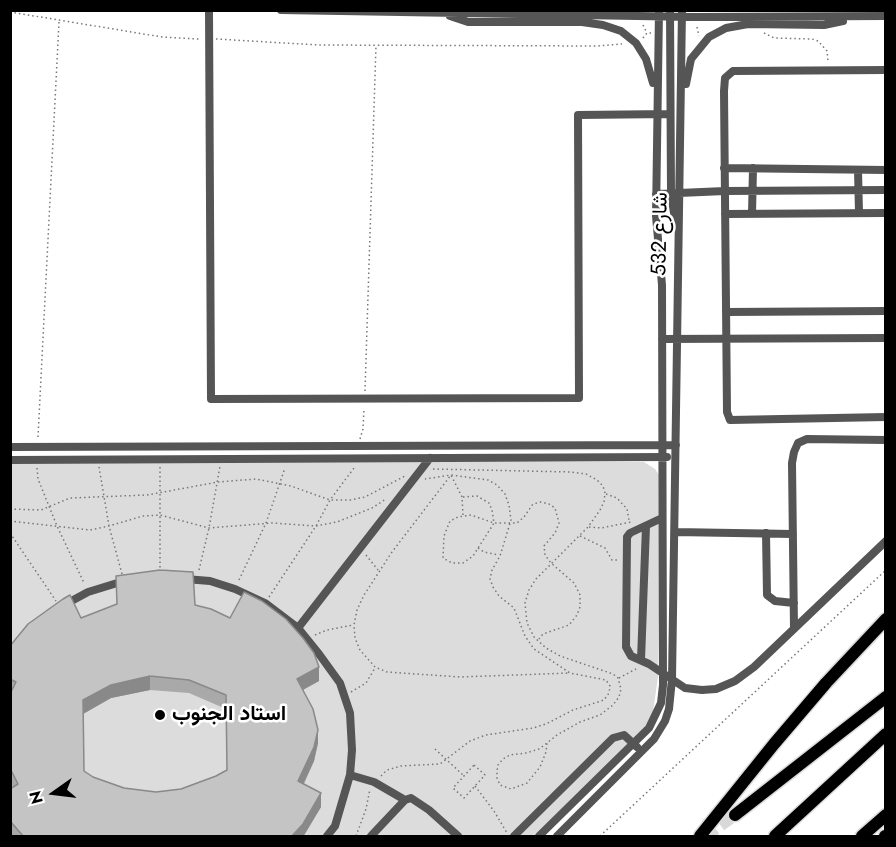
<!DOCTYPE html>
<meta charset="utf-8">
<style>
body{margin:0}
#map{position:relative;width:896px;height:847px;overflow:hidden;background:#fff;font-family:Jost,sans-serif}
canvas{display:block}
.frame{position:absolute;inset:0;border:12px solid #000;pointer-events:none}
.north{position:absolute;left:24px;top:763px;width:60px;height:60px;-webkit-text-stroke:4px #fff;paint-order:stroke;rotate:256deg;font-size:16px;font-weight:700;line-height:24px;text-align:center;color:#000}
.north::after{content:'';display:block;margin:auto;width:21px;height:27px;background:#000;clip-path:polygon(50% 0,100% 100%,50% 72%,0 100%)}
</style>
<div id="map">
<canvas width="896" height="847"></canvas>
<div class="frame"></div>
<div class="north">N</div>
</div>
<script>
const ctx = document.querySelector('canvas').getContext('2d');
ctx.lineJoin = 'round';
function paint(path, color) { ctx.fillStyle = color; ctx.fill(path, 'evenodd'); }
const poly = rows => new Path2D(rows.map(r => 'M' + r).join(''));
function trace(path, color, width, dash) { ctx.strokeStyle = color; ctx.lineWidth = width; ctx.lineCap = dash ? 'butt' : 'round'; ctx.setLineDash(dash || []); ctx.stroke(path); }
function label(font, color, halo, rows, align = 'center') {
  ctx.font = font + ' Jost,Vazirmatn,sans-serif'; ctx.lineWidth = 5; ctx.setLineDash([]); ctx.textBaseline = 'middle'; ctx.strokeStyle = halo; ctx.fillStyle = color; for (const [text, x, y, turn = 0] of rows) {
    ctx.save(); ctx.translate(x, y); ctx.rotate((+turn || 0) * Math.PI / 180); ctx.textAlign = isNaN(turn) ? turn : align; if (halo) ctx.strokeText(text, 0, 0); ctx.fillText(text, 0, 0); ctx.restore();
  }
}
paint(poly([
 [109,461,644,462,655,469,661,478,658,677,653,712,645,727,626,746,533,836,11,836,10,462]
]), '#dcdcdc');
trace(poly([
 [706,836,735,815]
]), '#d9d9d9', 12, [12, 6]);
const highway = poly([
 [735,815,886,697],
 [700,836,774,744,826,683,886,619],
 [775,836,886,734],
 [862,836,886,815],
 [885,836,886,836]
]);
trace(highway, '#dbdbdb', 15);
trace(poly([
 [10,12,162,37,199,39],
 [643,25,647,33],
 [697,27,699,36],
 [764,33,774,38,812,39,818,41,827,51,828,61],
 [643,38,647,33,651,33],
 [216,39,319,45,597,46,622,44],
 [365,391,376,45],
 [38,437,59,22],
 [360,439,363,429,364,408],
 [99,467,109,526,122,574],
 [160,467,160,570],
 [37,468,38,479,57,526,84,583],
 [433,469,571,472,586,474,597,480,603,486,605,493,604,502,600,510,588,527,536,579,529,590,525,603,527,623,534,637,546,648,560,656,613,674,618,678,621,689,619,697,613,705,600,715,580,722,557,735,547,743,539,749,526,753,510,755,503,759,498,765,497,771,497,778,500,785,511,789,527,783,540,767,546,752,547,743],
 [606,494,617,498,627,509,629,520],
 [463,497,477,496,489,503,492,510,494,523,473,556,463,563,452,563,443,558,444,536,450,521,458,517,471,515,494,523,517,523,524,517,533,504,541,502,549,504,555,508,559,523,555,533,544,546,545,555,551,563,574,583,580,595,580,607,577,615,569,625,543,634,539,639],
 [10,509,41,510,70,498,147,495,218,482,256,479,291,486,330,500,350,500,365,497,405,476],
 [463,515,462,497,451,475,392,552,364,595,357,610,354,625,355,638,360,650,375,667,387,672,460,677,570,673],
 [10,521,90,530,109,526,143,516,160,515,209,528,272,523,316,526,337,522,372,508,386,499],
 [589,527,601,528,631,522],
 [10,533,56,601],
 [580,536,605,548,612,560,619,560],
 [478,548,484,552,499,555],
 [366,555,378,570],
 [199,570,209,528,220,466],
 [239,580,266,523,285,468],
 [269,597,316,526,330,500,354,468],
 [315,635,327,630,353,625],
 [619,678,636,669],
 [351,692,366,683,375,668],
 [435,749,463,775],
 [474,765,485,775,464,798,453,788,474,765],
 [381,776,387,770,401,766,440,764,470,741,486,735,533,728,546,724,573,710,604,700,609,693,610,686,606,680,570,673,534,649,525,636,514,608,499,596,493,587,490,579,492,570,500,556,511,520,509,505,505,494,497,485,488,480,451,475,425,479],
 [475,786,494,811,507,833],
 [356,836,366,809,370,789],
 [600,836,886,570]
]), '#777', 1.5, [1.5, 3]);
trace(poly([
 [209,10,211,399,579,398,578,115,670,114],
 [281,10,697,17,886,16],
 [670,10,671,193,675,220],
 [450,16,468,22,582,22,603,25,621,31,636,43,646,59,653,83],
 [886,70,733,71,725,78,724,91,727,412,730,420,886,417],
 [686,84,691,59,709,37,726,28,748,24,824,25,843,21],
 [724,168,886,170],
 [858,170,859,213],
 [656,194,725,191,886,190],
 [725,214,886,213],
 [752,214,753,168],
 [726,312,886,311],
 [662,339,886,338],
 [10,447,676,445],
 [10,460,667,457],
 [662,518,630,533,627,537,626,647,631,656,649,664,685,688,702,690,716,689,735,681,754,667,886,541],
 [675,532,793,534],
 [766,533,767,595,775,601,794,603],
 [185,579,210,581,235,589,265,603,298,628,319,654,340,683,350,713,352,750,350,775,335,826,327,836],
 [64,605,88,592,127,580],
 [298,628,430,458],
 [794,628,792,463,794,452,798,443,807,439,886,440],
 [641,660,646,526],
 [350,775,374,782,405,800],
 [371,836,405,800,411,798,429,810,458,836],
 [514,836,613,738,624,735,637,747],
 [539,836,649,728,661,703,663,685,662,285,656,216,659,10],
 [557,836,654,739,665,721,669,709,672,679,682,10]
]), '#555', 8);
trace(highway, '#000', 12);
paint(poly([
 [116,576,195,605,319,681,303,690,318,743,314,761,304,784,321,807,303,837,12,837,10,835,10,789,13,787,10,782,10,646,117,604],
 [150,690,189,693,226,709,227,770,216,776,181,789,156,792,124,788,93,777,84,771,83,714,111,698]
]), '#a9a9a9');
paint(poly([
 [319,667,319,681,297,693,297,679],
 [150,676,150,690,111,698,83,714,83,700,111,685],
 [318,730,318,743,314,761,298,795,298,781],
 [321,793,321,807,303,837,291,837]
]), '#898989');
const building = poly([
 [160,570,193,572,195,605,211,609,230,618,244,592,262,601,286,619,303,638,314,653,319,667,297,679,313,709,318,730,314,747,298,781,321,793,303,824,291,837,24,837,10,821,10,789,18,784,10,768,10,694,16,682,10,679,10,646,28,624,63,599,70,595,81,618,117,604,116,576,160,570],
 [150,676,189,680,226,695,227,770,216,776,181,789,156,792,124,788,93,777,84,771,83,700,111,685,150,676]
]);
paint(building, '#c4c4c4');
trace(building, '#898989', 1.5);
for (const [x, y, r, color] of [
 [160,715,6,"#000"]
]) { const dot = new Path2D(); dot.arc(x, y, r, 0, 2 * Math.PI); ctx.fillStyle = color; ctx.fill(dot); trace(dot, '#fff', 2); }
label('21px', '#000', '#fff', [
 ["شارع 532",661,234,-89]
]);
label('bold 21px', '#000', '#fff', [
 ["استاد الجنوب",172,715]
], 'left');
</script>
